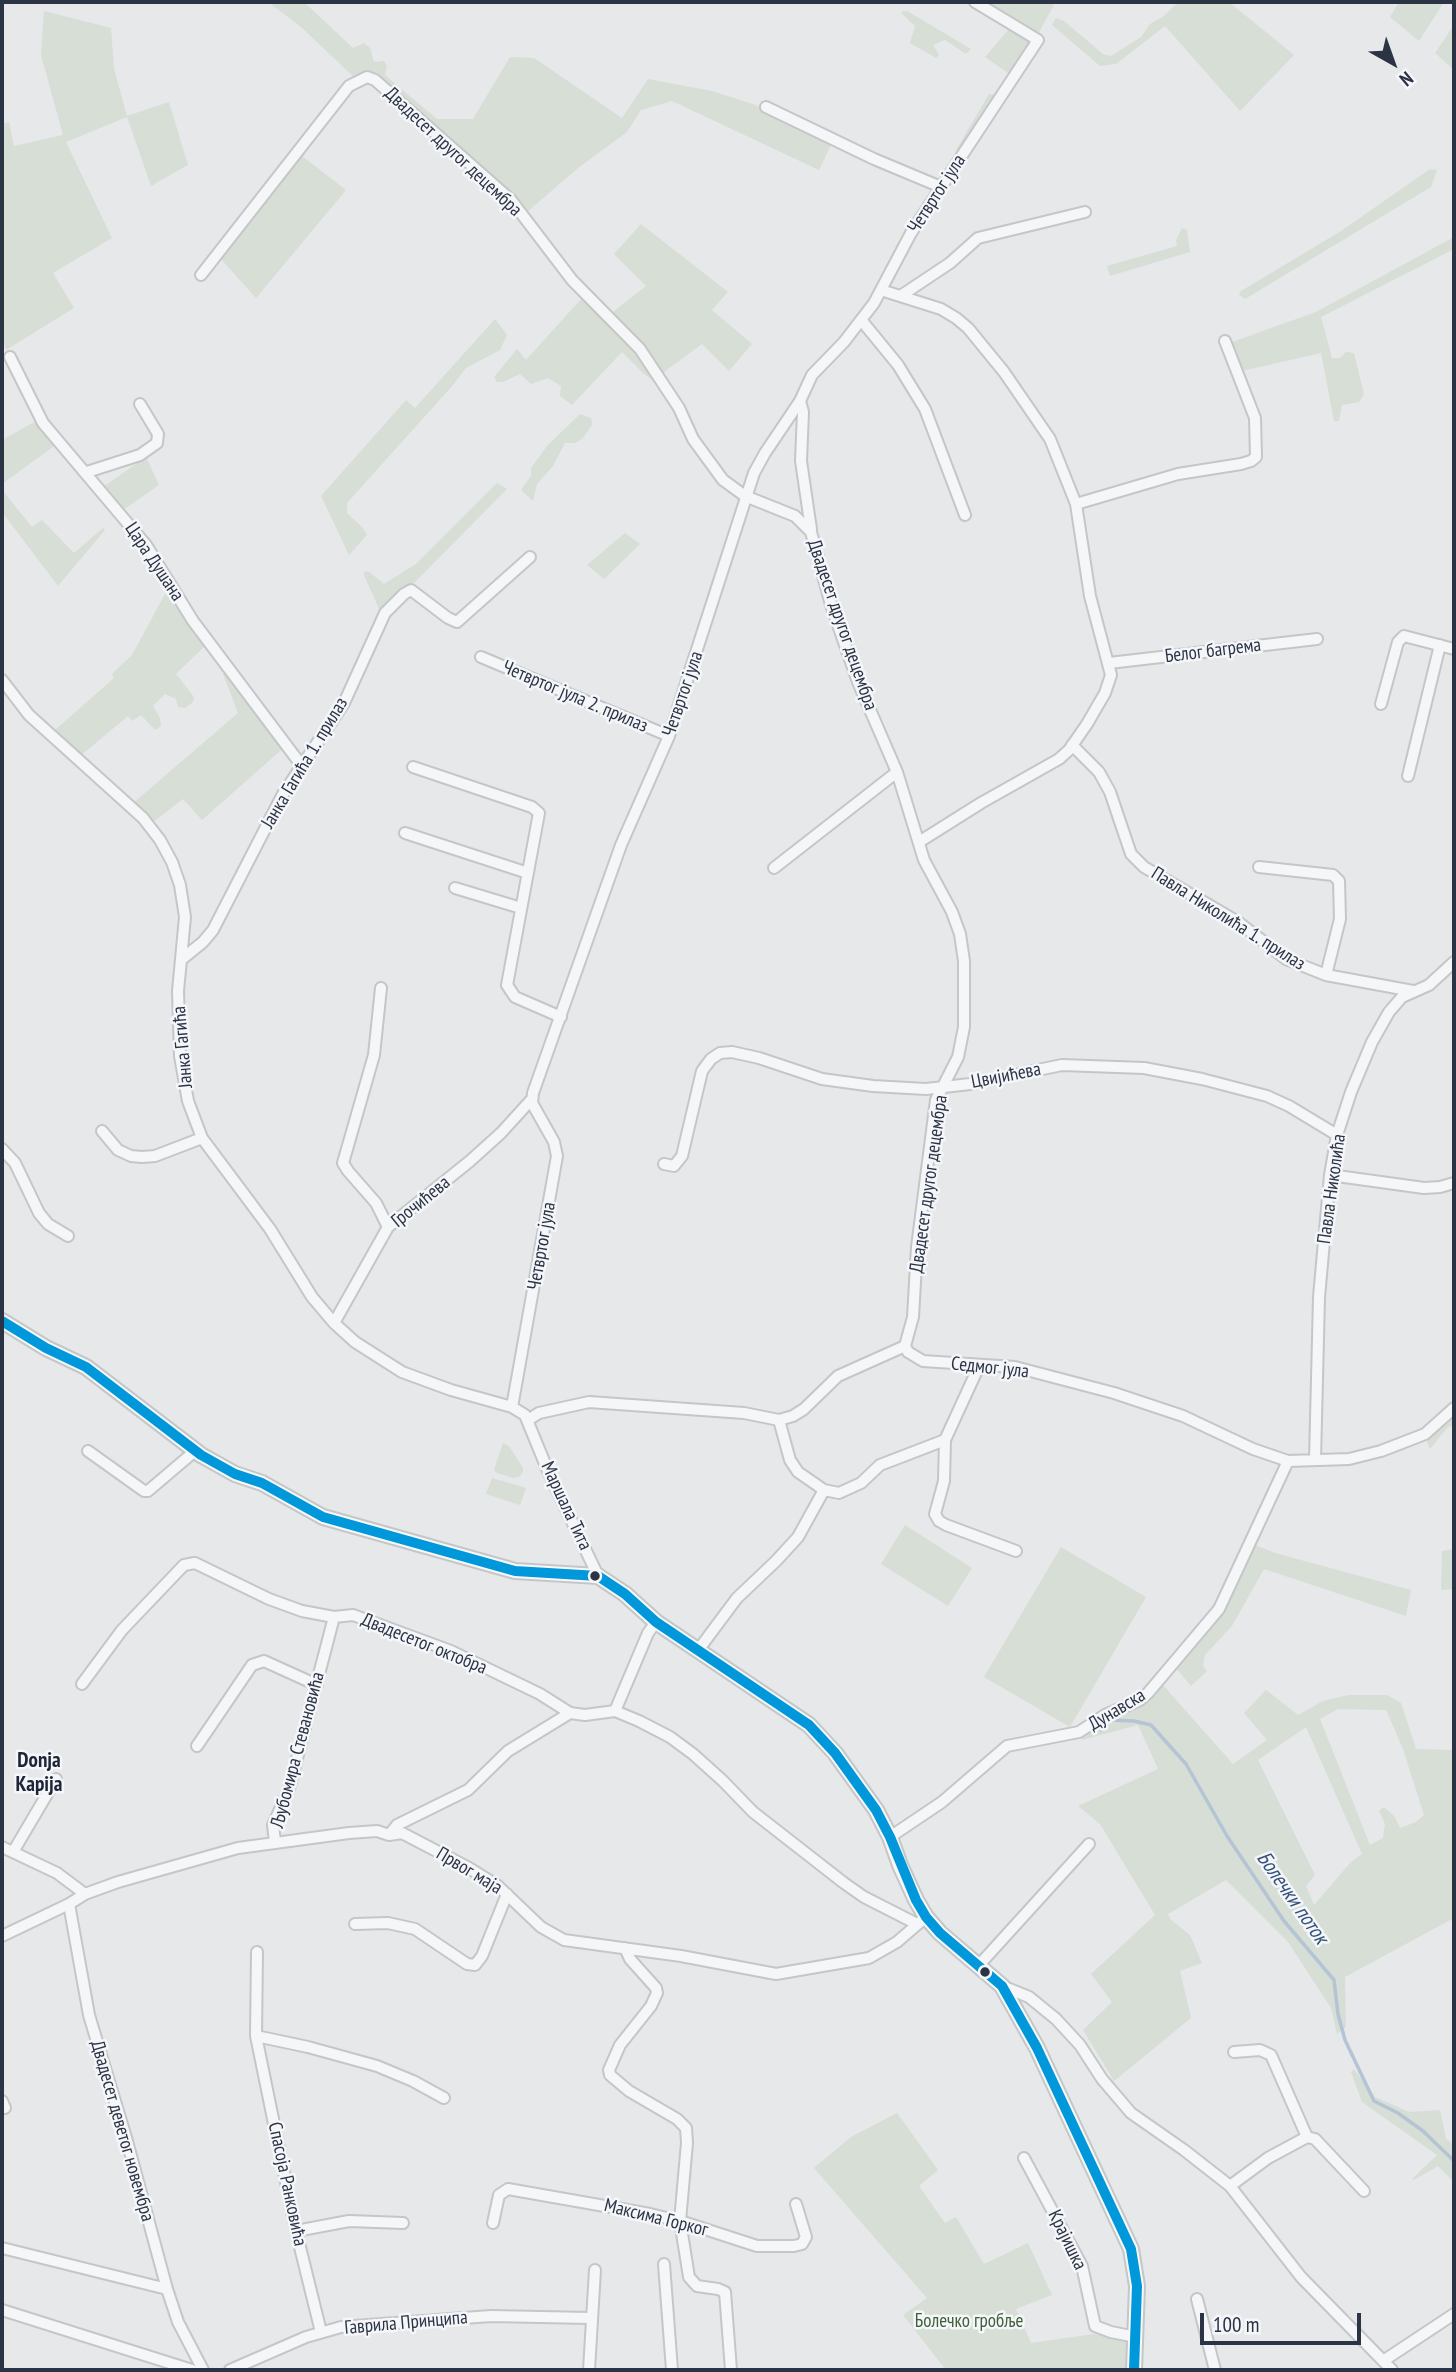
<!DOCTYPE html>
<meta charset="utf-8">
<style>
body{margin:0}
#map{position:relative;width:1456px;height:2372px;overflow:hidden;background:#e6e8ea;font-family:"PT Sans Narrow",sans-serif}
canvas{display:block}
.frame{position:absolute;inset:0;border:4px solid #2b3445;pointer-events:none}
.north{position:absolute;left:1358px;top:28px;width:70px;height:70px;-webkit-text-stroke:5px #f4f6f9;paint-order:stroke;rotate:140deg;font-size:19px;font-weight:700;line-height:28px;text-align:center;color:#2b3445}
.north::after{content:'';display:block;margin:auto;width:24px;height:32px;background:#2b3445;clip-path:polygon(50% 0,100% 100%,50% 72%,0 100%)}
.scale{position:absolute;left:1200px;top:2313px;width:161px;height:32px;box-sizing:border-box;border:4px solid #2b3445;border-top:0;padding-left:9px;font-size:21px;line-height:24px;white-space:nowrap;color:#2b3445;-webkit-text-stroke:5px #f4f6f9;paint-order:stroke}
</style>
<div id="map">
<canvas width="1456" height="2372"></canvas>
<div class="frame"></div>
<div class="north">N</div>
<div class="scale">100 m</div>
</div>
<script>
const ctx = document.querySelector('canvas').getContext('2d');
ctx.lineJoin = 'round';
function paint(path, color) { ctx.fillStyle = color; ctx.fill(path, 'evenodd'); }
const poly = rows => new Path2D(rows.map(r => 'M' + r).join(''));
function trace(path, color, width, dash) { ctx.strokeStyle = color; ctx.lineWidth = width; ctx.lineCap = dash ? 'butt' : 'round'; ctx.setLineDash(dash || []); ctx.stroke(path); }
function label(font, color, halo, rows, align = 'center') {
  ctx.font = font + ' "PT Sans Narrow",sans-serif'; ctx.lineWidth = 5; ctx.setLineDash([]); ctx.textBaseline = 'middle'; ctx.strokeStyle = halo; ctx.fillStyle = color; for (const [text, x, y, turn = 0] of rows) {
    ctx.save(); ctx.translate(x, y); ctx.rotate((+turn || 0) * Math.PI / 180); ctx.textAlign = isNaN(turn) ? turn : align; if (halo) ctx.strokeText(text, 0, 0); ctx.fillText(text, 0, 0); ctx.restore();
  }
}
paint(poly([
 [268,2,304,2,353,48,364,43,370,48,374,62,384,61,387,66,385,75,437,119,473,119,510,57,534,58,622,118,648,79,712,91,753,104,832,143,819,170,672,101,641,110,627,132,578,168,519,219,508,203,366,74,354,77,301,27],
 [984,2,1049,2,1054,5,1038,34],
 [1178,2,1229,2,1294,55,1240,111,1165,26,1116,64,1100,66,1052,25,1056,18,1064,21,1103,54,1111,56,1141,37,1150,24,1164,16],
 [1399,2,1444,2,1419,41,1390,17],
 [44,11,111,28,114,69,127,116,169,102,188,165,151,186,127,117,66,142,112,238,53,273,74,308,6,350,2,339,2,124,9,122,14,146,63,135,41,55],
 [902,11,907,11,971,49,966,54,945,40,933,45,939,55,936,58,910,43,915,26,902,14],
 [1454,25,1454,70,1435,53],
 [1010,28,1034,41,1011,75,985,57],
 [989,94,997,95,961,152,956,150],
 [302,156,346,190,256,298,220,258],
 [1430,169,1437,170,1431,187,1245,299,1239,295,1241,291,1341,231],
 [641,224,728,292,712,310,752,344,729,371,702,344,668,369,655,382,644,374,622,352,572,405,560,396,561,386,548,378,531,384,520,374,503,382,497,382,494,377,517,349,526,360,583,297,604,319,646,286,614,254],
 [1182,228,1187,230,1190,252,1110,276,1107,266,1177,246,1176,240],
 [1454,237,1454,249,1321,317,1332,358,1340,358,1346,352,1354,353,1364,394,1359,402,1342,405,1339,421,1334,421,1321,353,1242,371,1232,342,1316,312],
 [495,319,507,335,500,350,466,368,453,385,347,503,347,513,363,528,367,535,349,555,321,496,406,400,415,408],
 [580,414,591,418,592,425,582,439,575,443,565,443,553,466,537,484,533,501,521,490,531,476,531,468,547,446],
 [38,420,57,444,2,484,2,440],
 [146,457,159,485,123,510,103,487],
 [497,483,507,489,414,583,396,597,381,613,363,573,368,571,384,584,416,564],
 [2,490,32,527,42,520,74,553,103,528,105,530,58,586,2,512],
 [625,533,640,544,604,579,587,565],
 [172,581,211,640,176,674,194,697,193,702,185,708,178,707,176,699,165,694,153,706,160,718,161,726,155,730,141,715,132,721,128,716,80,756,55,730,114,678,112,674,132,655],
 [231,668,287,745,202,820,183,799,152,823,132,804,238,713,223,674],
 [1454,1414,1454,1425,1447,1428,1430,1449,1426,1439],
 [503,1443,509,1446,523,1468,523,1472,519,1477,513,1478,497,1473,494,1470],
 [492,1478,526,1488,520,1505,486,1494],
 [905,1525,972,1568,948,1606,881,1564],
 [1255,1545,1275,1553,1411,1590,1406,1616,1264,1569,1232,1626,1205,1655,1203,1666,1207,1671,1191,1686,1176,1668,1224,1611],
 [1061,1547,1146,1597,1070,1727,984,1677],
 [1454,1549,1454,1589,1441,1590,1442,1551],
 [1162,1684,1233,1764,1267,1740,1244,1713,1266,1690,1298,1715,1323,1701,1348,1695,1387,1695,1401,1703,1416,1749,1454,1750,1454,1918,1345,1977,1346,2027,1337,2034,1331,2008,1288,1942,1226,1880,1168,1914,1170,1919,1190,1935,1202,1963,1180,1971,1191,2018,1114,2081,1083,2030,1112,2002,1091,1974,1155,1915,1100,1824,1078,1806,1158,1769,1138,1725,1082,1740,1080,1734,1112,1713,1136,1706,1150,1699],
 [1338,1709,1386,1710,1403,1749,1424,1815,1416,1822,1400,1828,1395,1817,1384,1807,1379,1811,1385,1824,1383,1838,1370,1845,1320,1719],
 [1306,1727,1362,1854,1351,1862,1314,1905,1306,1886,1315,1875,1258,1760],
 [1354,2069,1375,2097,1409,2112,1440,2110,1446,2139,1454,2144,1454,2182,1438,2166,1414,2180,1412,2179,1437,2155,1362,2102,1351,2072],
 [897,2113,938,2170,919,2186,945,2223,956,2217,984,2264,1028,2243,1052,2295,1016,2309,1031,2343,1094,2334,1136,2342,1134,2370,946,2370,903,2315,927,2298,814,2168,851,2137]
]), '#d6ded6');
trace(poly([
 [1101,1730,1110,1720,1134,1721,1151,1725,1186,1764,1227,1836,1284,1921,1334,1980,1338,2014,1345,2040,1374,2101,1398,2113,1423,2131,1454,2161]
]), '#b4c4d5', 3.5);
const street = poly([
 [766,107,874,159,941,187],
 [201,275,349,86,367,77,375,80,511,200,572,280,640,349,679,408,693,439,723,480,745,496,795,516,811,532,831,605,858,682,897,772,924,860,952,912,960,934,964,961,964,1027,958,1057,936,1100,917,1247,913,1317,905,1346],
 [881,290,941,309,956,318,968,328,1004,372,1050,439,1076,504,1090,596,1111,675,1105,693,1087,724,1069,750,1059,759,981,803,919,842],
 [902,295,950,263,978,238,1085,212],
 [862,321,898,365,925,409,965,515],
 [10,357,43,423,146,545,193,621,302,766],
 [800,401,803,412,801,461,811,529],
 [87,472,140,455,157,443,158,434,140,404],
 [1076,504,1178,474,1241,464,1251,461,1256,457,1255,418,1225,341],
 [481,657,669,736],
 [1109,663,1317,639],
 [2,680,29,715,143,818,160,840,172,862,180,885,185,917,178,991,180,1056,188,1101,202,1138,270,1229,312,1297,334,1323,355,1342,402,1372,451,1390,512,1407,525,1415,548,1471,598,1576],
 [1381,704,1398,642,1404,636,1454,649],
 [1072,745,1099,772,1110,792,1131,854,1144,867,1238,922,1286,959,1326,975,1413,991],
 [413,767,532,807,539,813,507,985,515,997,561,1017],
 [1408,776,1440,645],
 [405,833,528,873],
 [1259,867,1333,875,1339,881,1340,919,1326,975],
 [774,868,897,772],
 [455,888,521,908],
 [182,959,203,942,213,930,283,794,344,703,385,613,404,594,411,590,448,618,457,622,530,557],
 [381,988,374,1055,343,1163,348,1171,376,1203,388,1227],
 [102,1131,118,1150,131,1156,142,1157,155,1156,202,1138],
 [2,1149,15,1163,39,1213,48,1224,68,1236],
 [664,1164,674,1166,682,1156,702,1071,711,1059,720,1053,732,1052,759,1058,822,1079,873,1086,926,1089,970,1084,1062,1065,1144,1068,1202,1079,1267,1096,1289,1106,1337,1135],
 [1330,1175,1424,1188,1440,1187,1454,1183],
 [334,1323,388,1227,470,1161,501,1133,531,1100],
 [979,1366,945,1440,944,1481,935,1514,939,1521,946,1525,1016,1551],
 [512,1407,557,1156,554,1142,532,1103,533,1093,621,845,669,736,754,473,765,453,800,401,812,375,844,342,874,303,911,233,1038,40,975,2],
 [528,1420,539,1413,589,1402,744,1413,779,1420,793,1416,804,1409,838,1376,905,1346,908,1352,923,1361,1015,1367,1114,1393,1183,1416,1253,1449,1288,1461,1349,1459,1381,1451,1425,1434,1454,1408],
 [779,1420,790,1460,798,1472,824,1490,839,1493,861,1483,880,1465,945,1440],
 [88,1451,144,1491,148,1491,195,1451],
 [1315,1460,1319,1297,1330,1175,1337,1135,1351,1092,1372,1042,1389,1012,1402,997,1429,985,1454,962],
 [699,1649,737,1598,776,1561,798,1537,824,1490],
 [82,1684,122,1630,184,1565,195,1563,269,1599,302,1611,334,1617,353,1615,451,1651,540,1694,570,1713,585,1715,615,1711,639,1721,670,1737,693,1754,723,1781,753,1812,844,1883,864,1897,917,1924],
 [615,1711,648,1633,656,1622],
 [197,1746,252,1665,264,1661,317,1685],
 [389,1835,397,1825,468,1790,508,1751,570,1713],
 [890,1837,942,1802,1007,1746,1079,1732,1105,1715,1140,1700,1148,1693,1219,1609,1288,1461],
 [275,1842,273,1825,289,1789,334,1617],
 [2,1847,57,1873,85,1894,118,1882,238,1848,349,1833,377,1831,389,1835,402,1833,469,1868,498,1886,541,1927,564,1940,681,1956,776,1974,869,1958,897,1942,926,1917],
 [13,1852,56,1779],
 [85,1894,69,1904,89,2015,127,2141,167,2289,178,2322,203,2370],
 [355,1924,388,1923,415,1929,467,1964,475,1965,482,1956,507,1894],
 [2,1936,69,1904],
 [625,1948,630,1959,656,1988,657,1993,651,2006,620,2045,609,2070,610,2075,629,2091,677,2119,686,2128,687,2143,680,2221,689,2277,697,2286,718,2289,725,2292,731,2370],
 [257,1952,256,2036,296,2231,321,2332],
 [980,1964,1089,1844],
 [1002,1986,1029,1997,1056,2019,1080,2045,1102,2079,1131,2113,1184,2150,1230,2186,1301,2277,1392,2370],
 [256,2036,308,2047,377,2066,413,2081,444,2098],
 [2,2101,5,2108],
 [1307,2137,1315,2139,1364,2191],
 [1024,2158,1082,2266,1095,2326,1111,2332,1136,2337],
 [1230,2186,1268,2158,1307,2137,1271,2055,1260,2050,1234,2052],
 [493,2223,499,2195,508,2189,650,2214,680,2221,757,2246,794,2246,802,2244,806,2237,796,2204],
 [296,2231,349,2221,403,2223],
 [2,2248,167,2289],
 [664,2264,672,2370],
 [1197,2299,1215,2370],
 [2,2310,192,2370],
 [1383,2361,1454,2314],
 [230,2370,306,2337,341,2327,491,2316,590,2318],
 [589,2370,595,2270]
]);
const secondary = poly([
 [2,1321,46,1348,86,1367,201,1455,235,1474,262,1483,323,1517,515,1571,598,1576,625,1594,656,1622,809,1725,835,1753,876,1810,890,1837,900,1865,916,1900,926,1917,940,1933,1002,1986,1037,2048,1131,2249,1137,2286,1134,2370]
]);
trace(street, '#c4c6c8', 14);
trace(secondary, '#c4c6c8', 18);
trace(street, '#f5f6f7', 10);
trace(secondary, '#f8f8f8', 14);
trace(poly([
 [2,1321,46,1348,86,1367,201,1455,235,1474,262,1483,323,1517,515,1571,598,1576,625,1594,656,1622,809,1725,835,1753,876,1810,890,1837,916,1900,926,1917,940,1933,1002,1986,1037,2048,1131,2249,1137,2286,1134,2370]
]), '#0098da', 10);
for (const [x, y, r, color] of [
 [595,1576,6,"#2b3445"],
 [985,1972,6,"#2b3445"]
]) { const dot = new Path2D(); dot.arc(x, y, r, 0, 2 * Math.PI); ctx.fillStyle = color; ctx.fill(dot); trace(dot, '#f4f6f9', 2.5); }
label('19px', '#2b3445', '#f4f6f9', [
 ["Двадесет другог децембра",453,152,43],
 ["Четвртог јула",937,194,-57],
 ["Цара Душана",154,562,56],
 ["Двадесет другог децембра",842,625,71],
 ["Белог багрема",1213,651,-7],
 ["Четвртог јула",683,694,-71],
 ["Четвртог јула 2. прилаз",575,697,23],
 ["Јанка Гагића 1. прилаз",305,763,-59],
 ["Павла Николића 1. прилаз",1228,919,32],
 ["Јанка Гагића",183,1047,-95],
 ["Цвијићева",1006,1076,-11],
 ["Двадесет другог децембра",929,1184,-82],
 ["Павла Николића",1332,1189,-82],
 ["Грочићева",421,1202,-39],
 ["Четвртог јула",542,1246,-80],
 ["Седмог јула",990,1368,6],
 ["Маршала Тита",566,1506,65],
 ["Двадесетог октобра",424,1644,22],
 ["Дунавска",1117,1710,-31],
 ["Љубомира Стевановића",298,1750,-75],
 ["Првог маја",469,1871,31],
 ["Двадесет деветог новембра",122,2131,74],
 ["Спасоја Ранковића",287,2184,78],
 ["Максима Горког",656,2218,14],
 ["Крајишка",1067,2240,64],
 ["Гаврила Принципа",406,2323,-5]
]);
label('19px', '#3f6138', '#f4f6f9', [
 ["Болечко гробље",969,2322]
]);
label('bold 21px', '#1d2536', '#f4f6f9', [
 ["Donja",39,1761],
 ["Kapija",39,1785]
]);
label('italic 21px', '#34527a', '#f4f6f9', [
 ["Болечки поток",1292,1898,55]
]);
</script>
